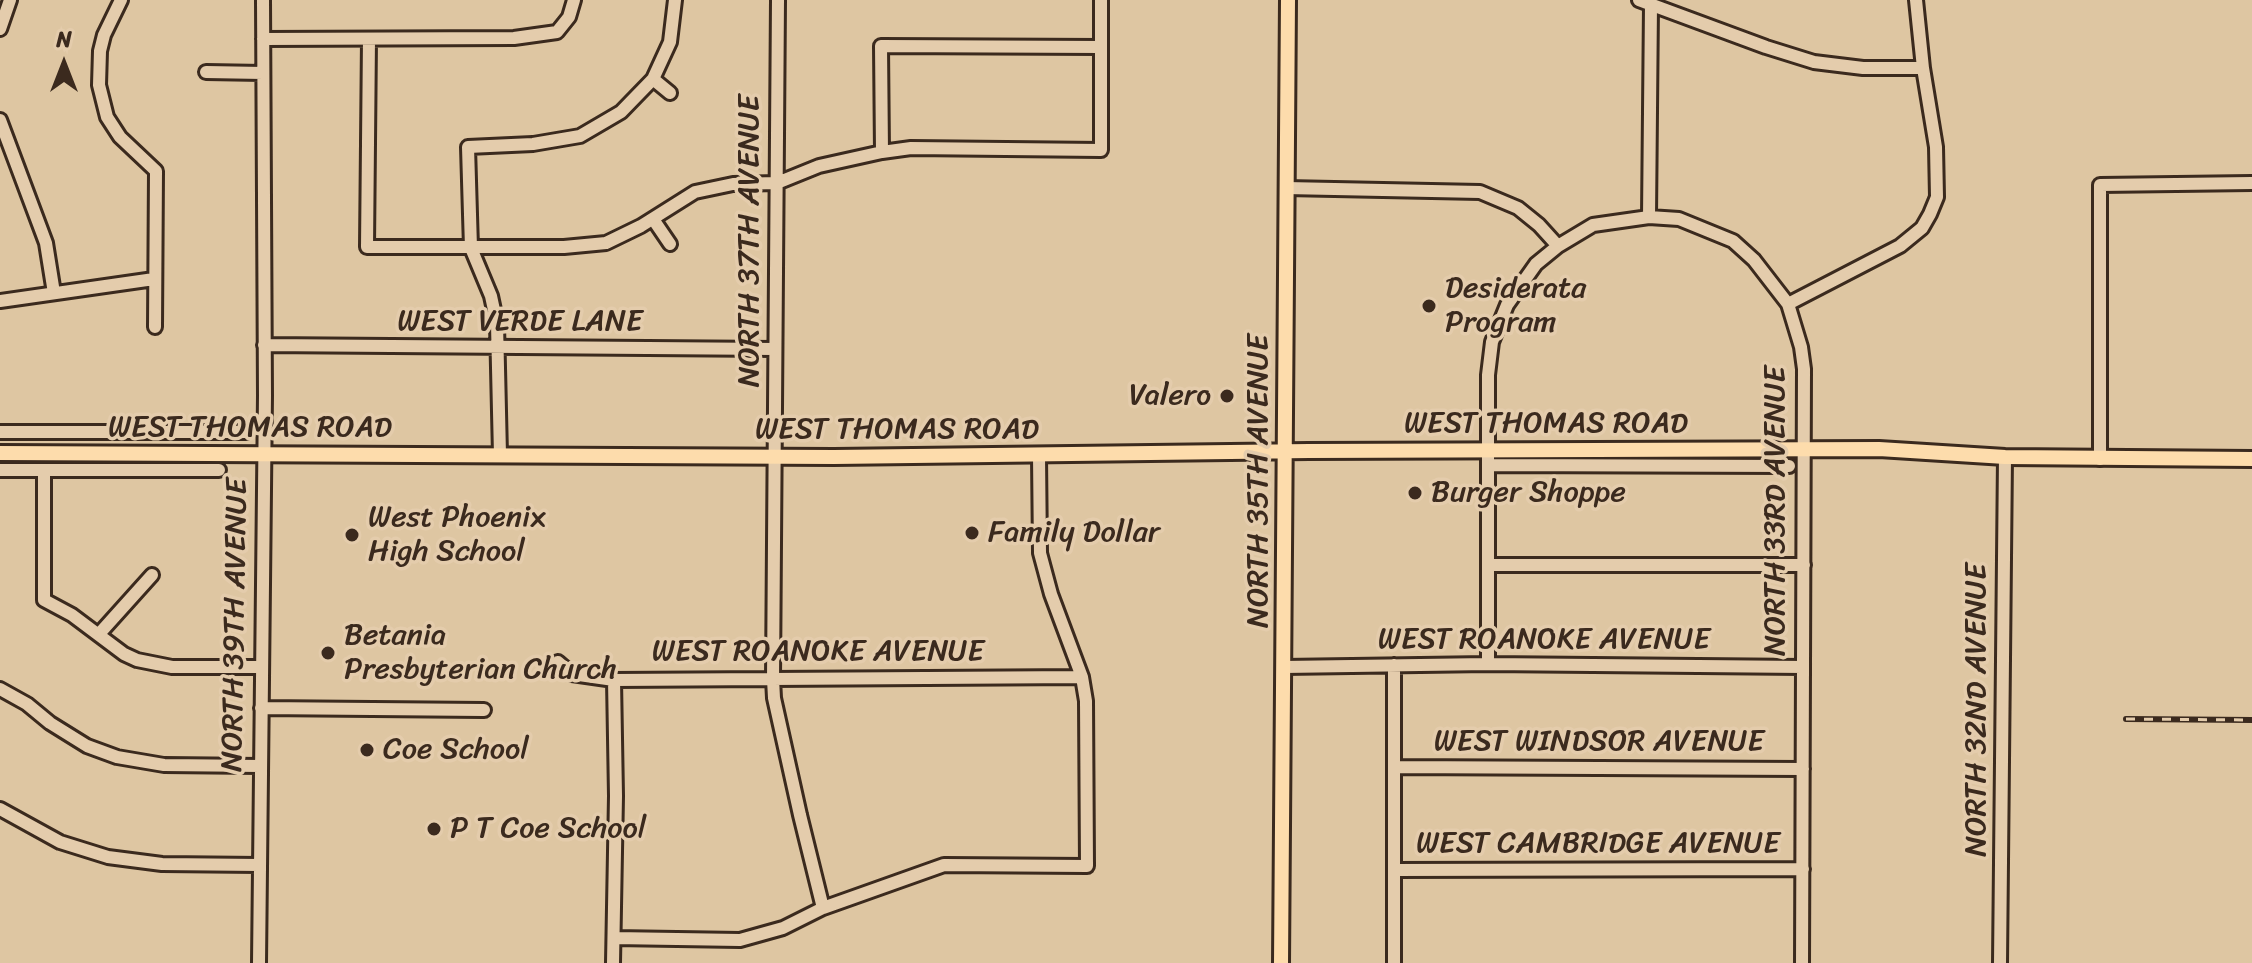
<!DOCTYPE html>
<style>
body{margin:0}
#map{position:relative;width:2252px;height:963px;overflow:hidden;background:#dec6a2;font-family:Sriracha,sans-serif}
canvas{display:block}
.north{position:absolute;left:24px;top:24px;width:80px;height:80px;-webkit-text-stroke:6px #e4ccac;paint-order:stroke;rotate:0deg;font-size:22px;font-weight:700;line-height:32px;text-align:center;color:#3b2a1e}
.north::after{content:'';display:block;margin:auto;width:28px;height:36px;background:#3b2a1e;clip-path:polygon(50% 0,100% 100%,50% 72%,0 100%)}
</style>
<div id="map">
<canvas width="2252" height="963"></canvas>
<div class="north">N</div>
</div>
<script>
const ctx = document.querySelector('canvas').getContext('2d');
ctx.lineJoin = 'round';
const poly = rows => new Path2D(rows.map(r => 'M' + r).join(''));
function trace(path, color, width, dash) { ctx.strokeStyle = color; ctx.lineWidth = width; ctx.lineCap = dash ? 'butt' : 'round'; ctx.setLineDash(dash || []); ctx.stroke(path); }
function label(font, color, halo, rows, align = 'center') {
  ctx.font = font + ' Sriracha,sans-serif'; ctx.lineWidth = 7; ctx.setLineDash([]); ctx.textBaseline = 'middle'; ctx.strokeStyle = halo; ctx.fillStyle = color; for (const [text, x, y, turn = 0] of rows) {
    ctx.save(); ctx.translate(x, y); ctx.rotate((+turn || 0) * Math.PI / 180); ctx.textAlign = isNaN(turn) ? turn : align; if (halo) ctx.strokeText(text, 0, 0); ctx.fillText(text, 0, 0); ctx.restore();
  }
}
const minor = poly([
 [121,0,104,35,100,51,99,85,107,117,120,137,156,171,155,327],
 [778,0,773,679,774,698,800,815,823,908],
 [1639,0,1766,47,1814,62,1863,68,1923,68],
 [0,29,10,0],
 [263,39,514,38,557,32,569,17,574,0],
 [369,39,367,247,564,247,606,243,641,226,695,192,733,184,777,183,819,166,882,152,911,148,1101,150,1101,0],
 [206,72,263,73],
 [653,79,670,93],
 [0,120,46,243,54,293],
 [882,152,881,46,1101,47],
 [1286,188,1480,192,1518,208,1539,225,1558,246],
 [1649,217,1651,5],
 [653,219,670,244],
 [0,301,154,279],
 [1788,304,1900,246,1922,228,1930,214,1937,197,1936,147,1923,68,1916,0],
 [264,345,775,349],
 [0,432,246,432],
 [500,455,497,324,491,296,471,248,468,147,533,144,580,136,621,112,653,79,670,42,675,0],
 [2100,459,2100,185,2252,183],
 [1489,465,1789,466],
 [0,470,219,470],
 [44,470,44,600,72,615,124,654,137,660,172,667,261,667],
 [1488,565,1804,565],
 [99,634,152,575],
 [558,662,572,674,614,680,1082,677],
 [1488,664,1488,375,1492,342,1507,305,1536,264,1558,246,1593,225,1649,217,1679,219,1733,241,1754,260,1788,304,1801,347,1804,369,1802,963],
 [1394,665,1394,963],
 [1284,667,1488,664,1803,667],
 [0,689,27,704,50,723,87,746,117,757,164,765,260,766],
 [261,708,484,710],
 [1394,767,1803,769],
 [0,809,60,842,108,857,162,864,259,865],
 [1394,870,1803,869],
 [614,938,740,940,783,928,823,908,944,865,1087,866,1086,701,1082,677,1051,594,1040,553,1039,456],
 [259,963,265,395,263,0],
 [613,963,616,796,614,680],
 [2000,963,2005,457]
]);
const major = poly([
 [0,453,834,457,1309,451,1879,449,2005,457,2252,459],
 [1281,963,1288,0]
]);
trace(minor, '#3b2a1e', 18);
trace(major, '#3b2a1e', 20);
trace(minor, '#e4ccac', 12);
trace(major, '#fddcac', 14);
const rail = poly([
 [2126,719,2252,720]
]);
trace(rail, '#3b2a1e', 6);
trace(rail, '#e4ccac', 3, [9]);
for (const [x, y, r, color] of [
 [1429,306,8,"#3b2a1e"],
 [1227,396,8,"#3b2a1e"],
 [1415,493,8,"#3b2a1e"],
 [972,533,8,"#3b2a1e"],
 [352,535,8,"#3b2a1e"],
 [328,653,8,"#3b2a1e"],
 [367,750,8,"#3b2a1e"],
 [434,829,8,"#3b2a1e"]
]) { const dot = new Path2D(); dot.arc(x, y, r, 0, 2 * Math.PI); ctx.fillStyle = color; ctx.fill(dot); trace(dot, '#e4ccac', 3); }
label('30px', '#3b2a1e', '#e4ccac', [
 ["NORTH 37TH AVENUE",750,241,-90],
 ["WEST VERDE LANE",520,322],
 ["WEST THOMAS ROAD",1546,424],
 ["WEST THOMAS ROAD",250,428],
 ["WEST THOMAS ROAD",897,430],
 ["NORTH 35TH AVENUE",1259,481,-90],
 ["NORTH 33RD AVENUE",1776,511,-90],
 ["NORTH 39TH AVENUE",236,625,-89],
 ["WEST ROANOKE AVENUE",1544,640],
 ["WEST ROANOKE AVENUE",818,652],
 ["NORTH 32ND AVENUE",1977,710,-90],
 ["WEST WINDSOR AVENUE",1599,742],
 ["WEST CAMBRIDGE AVENUE",1598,844]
]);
label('30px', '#3b2a1e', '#e4ccac', [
 ["Desiderata",1445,289],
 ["Program",1445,323],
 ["Valero",1211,396,"right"],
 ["Burger Shoppe",1431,493],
 ["West Phoenix",368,518],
 ["High School",368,552],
 ["Family Dollar",988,533],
 ["Betania",344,636],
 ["Presbyterian Church",344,670],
 ["Coe School",383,750],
 ["P T Coe School",450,829]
], 'left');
</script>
